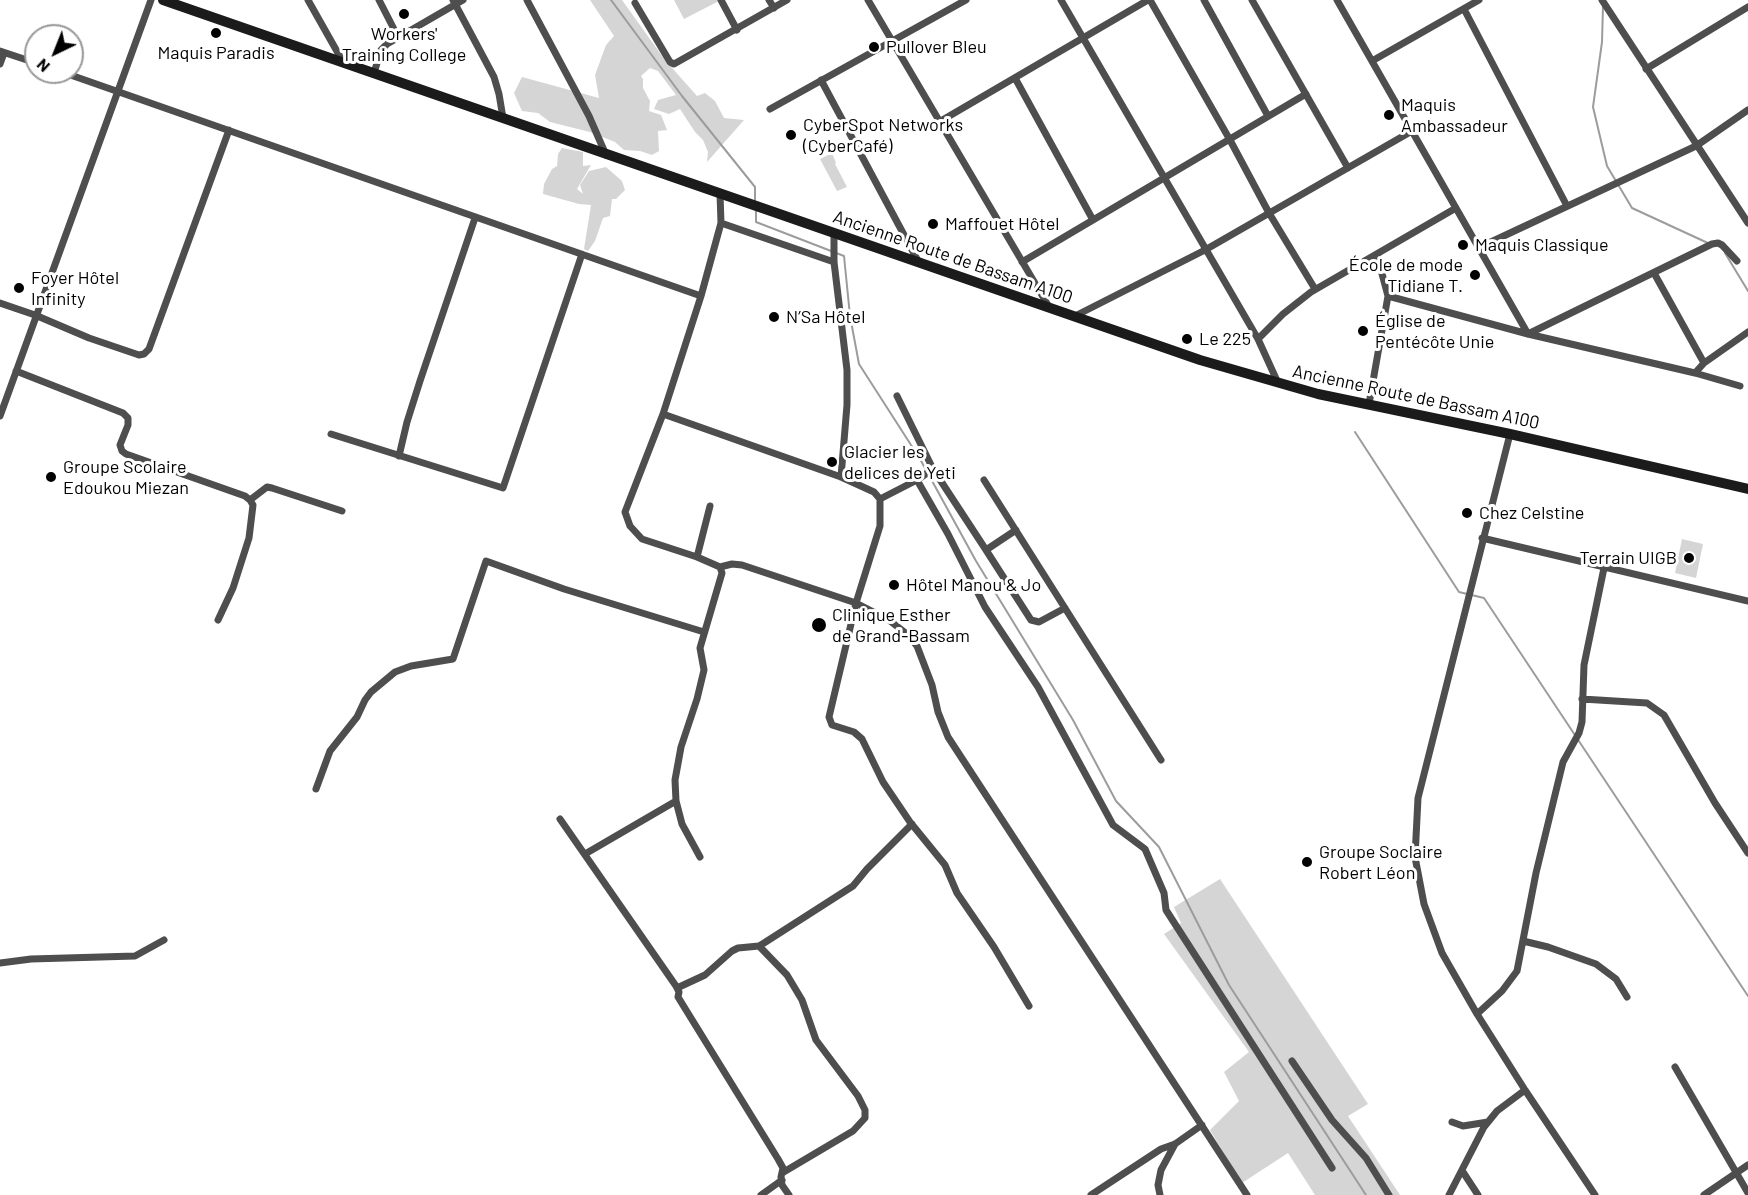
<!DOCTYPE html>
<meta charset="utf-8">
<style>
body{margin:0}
#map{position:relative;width:1748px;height:1195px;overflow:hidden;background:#fff;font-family:Barlow,sans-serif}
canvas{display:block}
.north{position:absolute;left:24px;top:24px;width:60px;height:60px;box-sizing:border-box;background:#fff;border:2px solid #999;border-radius:50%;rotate:223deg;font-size:16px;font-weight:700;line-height:24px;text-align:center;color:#000}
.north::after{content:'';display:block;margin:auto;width:21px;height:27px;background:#000;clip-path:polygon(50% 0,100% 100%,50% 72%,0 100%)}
</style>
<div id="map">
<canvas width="1748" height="1195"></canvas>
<div class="north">N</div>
</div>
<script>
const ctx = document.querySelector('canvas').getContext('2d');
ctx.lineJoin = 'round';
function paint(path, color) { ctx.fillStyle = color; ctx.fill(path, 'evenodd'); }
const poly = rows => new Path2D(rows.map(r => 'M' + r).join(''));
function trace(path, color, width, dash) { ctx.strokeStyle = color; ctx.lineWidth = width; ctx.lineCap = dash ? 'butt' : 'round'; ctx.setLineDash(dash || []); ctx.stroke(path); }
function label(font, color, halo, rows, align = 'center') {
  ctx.font = font + ' Barlow,sans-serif'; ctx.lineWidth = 6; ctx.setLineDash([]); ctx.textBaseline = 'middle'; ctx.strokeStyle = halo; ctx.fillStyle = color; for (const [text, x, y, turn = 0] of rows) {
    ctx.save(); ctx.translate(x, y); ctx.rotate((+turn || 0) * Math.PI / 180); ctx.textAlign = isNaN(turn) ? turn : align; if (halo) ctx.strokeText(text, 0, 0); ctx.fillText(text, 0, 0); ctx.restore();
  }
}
paint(poly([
 [590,0,622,0,665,60,697,96,705,93,715,101,724,118,744,120,707,162,708,152,703,140,695,132,680,109,669,114,654,109,658,100,676,95,658,71,650,68,641,76,643,79,643,88,650,101,649,111,661,115,667,130,658,131,659,151,652,155,640,151,624,150,615,142,590,132,550,122,538,113,522,111,514,93,522,77,599,98,595,75,606,45,614,36],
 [674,0,718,0,719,1,684,19],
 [562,148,583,152,583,166,591,165,577,189,583,194,580,185,589,171,606,167,622,181,625,190,616,199,612,199,610,216,603,218,595,241,588,251,584,249,591,205,579,204,543,194,544,184,552,169,557,166,558,154],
 [832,153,836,163,835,164,847,187,837,191,820,159],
 [1682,539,1703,544,1696,578,1675,573],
 [1220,879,1368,1104,1348,1116,1400,1195,1315,1195,1288,1153,1242,1183,1210,1130,1239,1101,1224,1072,1249,1052,1164,934,1181,923,1174,907]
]), '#d5d5d5');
trace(poly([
 [611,0,682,96,755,187,755,201],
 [1603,6,1602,42,1593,107,1607,166,1632,208,1710,244],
 [756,210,756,222,844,256,850,316,859,364,920,459,976,561,1073,720,1116,801,1159,847,1229,985,1366,1195],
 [1725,253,1748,291],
 [1355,432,1459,592,1484,598,1748,996]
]), '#9c9c9c', 2);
trace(poly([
 [308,0,343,62],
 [379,0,398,37],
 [453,0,494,77,499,94,503,118],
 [527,0,589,116,606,155],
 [721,0,737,30],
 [769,0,774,8],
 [868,0,1049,307],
 [1061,0,1258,339,1278,383],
 [1150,0,1230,140,1269,213,1315,289],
 [1204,0,1268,116],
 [1252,0,1348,168],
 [1337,0,1528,334,1712,244,1718,243,1722,245,1737,261],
 [1602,0,1748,223],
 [635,3,670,62,674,64,787,0],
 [1464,9,1567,206],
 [0,51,36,63],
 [1372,61,1479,0],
 [0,64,4,53],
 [1646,69,1748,7],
 [62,72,701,296],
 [374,73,381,50,387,44,463,0],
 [1015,78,1093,220],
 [821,80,918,261],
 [770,109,966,0],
 [939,122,1148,0],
 [720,194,721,223,701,296,663,414,625,512,630,526,642,539,697,557,720,567,732,564,742,565,856,603,889,620,908,635,917,646,932,685,938,712,948,737,1247,1195],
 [721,223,834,262],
 [834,232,834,262,847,370,847,405,841,477],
 [1478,248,1696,146,1748,110],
 [1022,262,1306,94],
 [1654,273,1704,363,1695,373],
 [1388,296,1528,334,1695,373,1740,386],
 [0,303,35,315,89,338,139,355,144,354,149,349,229,130],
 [1075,316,1205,250,1412,131],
 [1258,339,1283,314,1311,292,1456,208],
 [1704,363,1748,332],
 [16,371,123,413,128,418,128,425,120,445,122,451,126,454,245,496,250,500,253,505,249,538,233,588,218,620],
 [897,396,933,469,986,550,1016,530],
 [1369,404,1388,296,1377,255],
 [663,414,841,477,874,492,880,499,880,526,856,603,829,717,832,725,854,732,862,739,883,782,910,822,945,865,957,893,994,947,1029,1006],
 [0,416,151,0],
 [331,434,503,488,582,254],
 [1510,434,1418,798,1415,857,1424,904,1442,953,1477,1014,1525,1090,1595,1195],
 [399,456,407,422,420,381,475,218],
 [917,480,948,534,985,607,1038,687,1113,825,1145,849,1164,893,1166,910,1332,1168],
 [984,480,1161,760],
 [880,499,917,480,933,469],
 [250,500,267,487,272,488,342,511],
 [1482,538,1748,601],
 [986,550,1031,620,1039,622,1065,608],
 [697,557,710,506],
 [1582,699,1647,703,1664,715,1715,803,1748,853],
 [316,789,330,751,357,717,365,700,371,692,395,672,411,666,453,659,486,561,564,589,704,632],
 [560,819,676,986,679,992,678,997,778,1159,783,1168,781,1177,782,1185,789,1195],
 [585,854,676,801],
 [700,857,682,824,676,801,675,780,681,747,697,699,704,670,700,648,722,573,720,567],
 [1523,941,1548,947,1596,964,1616,979,1627,997],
 [759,946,787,975,802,1000,816,1040,858,1096,865,1110,865,1118,853,1131,782,1173],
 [0,963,31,959,135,956,164,940],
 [677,988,705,975,732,951,738,948,759,946,764,943,853,886,867,869,912,824],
 [1477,1014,1502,991,1517,971,1536,873,1563,762,1579,733,1582,722,1584,665,1604,568],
 [1292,1061,1332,1120,1366,1158,1389,1195],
 [1675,1067,1748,1193],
 [1452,1122,1463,1126,1488,1122],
 [1463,1172,1478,1195],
 [761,1195,782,1180],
 [1091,1195,1161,1149,1175,1144,1202,1125],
 [1160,1195,1158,1185,1161,1170,1175,1144],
 [1449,1195,1484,1127,1497,1111,1525,1090],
 [1704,1195,1748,1165]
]), '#4e4e4e', 7);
trace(poly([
 [163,0,1200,360,1318,394,1510,434,1748,489]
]), '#1b1b1b', 10);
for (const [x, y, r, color] of [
 [404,14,6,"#000"],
 [216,33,6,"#000"],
 [874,47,6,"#000"],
 [1389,115,6,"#000"],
 [791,135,6,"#000"],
 [933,224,6,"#000"],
 [1463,245,6,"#000"],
 [1475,275,6,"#000"],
 [19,288,6,"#000"],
 [774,317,6,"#000"],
 [1363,331,6,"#000"],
 [1187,339,6,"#000"],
 [832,462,6,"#000"],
 [51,477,6,"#000"],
 [1467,513,6,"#000"],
 [1689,558,6,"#000"],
 [894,585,6,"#000"],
 [819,625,8,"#000"],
 [1307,862,6,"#000"]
]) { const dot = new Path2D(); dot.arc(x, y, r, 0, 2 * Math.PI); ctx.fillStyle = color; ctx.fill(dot); trace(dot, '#fff', 2); }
label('18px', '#000', '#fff', [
 ["Workers'",404,34,"center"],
 ["Training College",404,55,"center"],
 ["Pullover Bleu",886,47],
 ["Maquis Paradis",216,53,"center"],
 ["Maquis",1401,105],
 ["Ambassadeur",1401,126],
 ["CyberSpot Networks",803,125],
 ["(CyberCafé)",803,146],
 ["Maffouet Hôtel",945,224],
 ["Maquis Classique",1475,245],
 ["École de mode",1463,265,"right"],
 ["Tidiane T.",1463,286,"right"],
 ["Foyer Hôtel",31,278],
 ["Infinity",31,299],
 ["N’Sa Hôtel",786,317],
 ["Église de",1375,321],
 ["Pentécôte Unie",1375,342],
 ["Le 225",1199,339],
 ["Glacier les",844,452],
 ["delices de Yeti",844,473],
 ["Groupe Scolaire",63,467],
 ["Edoukou Miezan",63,488],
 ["Chez Celstine",1479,513],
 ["Terrain UIGB",1677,558,"right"],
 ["Hôtel Manou & Jo",906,585],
 ["Clinique Esther",832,615],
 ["de Grand-Bassam",832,636],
 ["Groupe Soclaire",1319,852],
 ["Robert Léon",1319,873]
], 'left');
label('18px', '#000', '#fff', [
 ["Ancienne Route de Bassam A100",953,257,19],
 ["Ancienne Route de Bassam A100",1416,397,12]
]);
</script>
